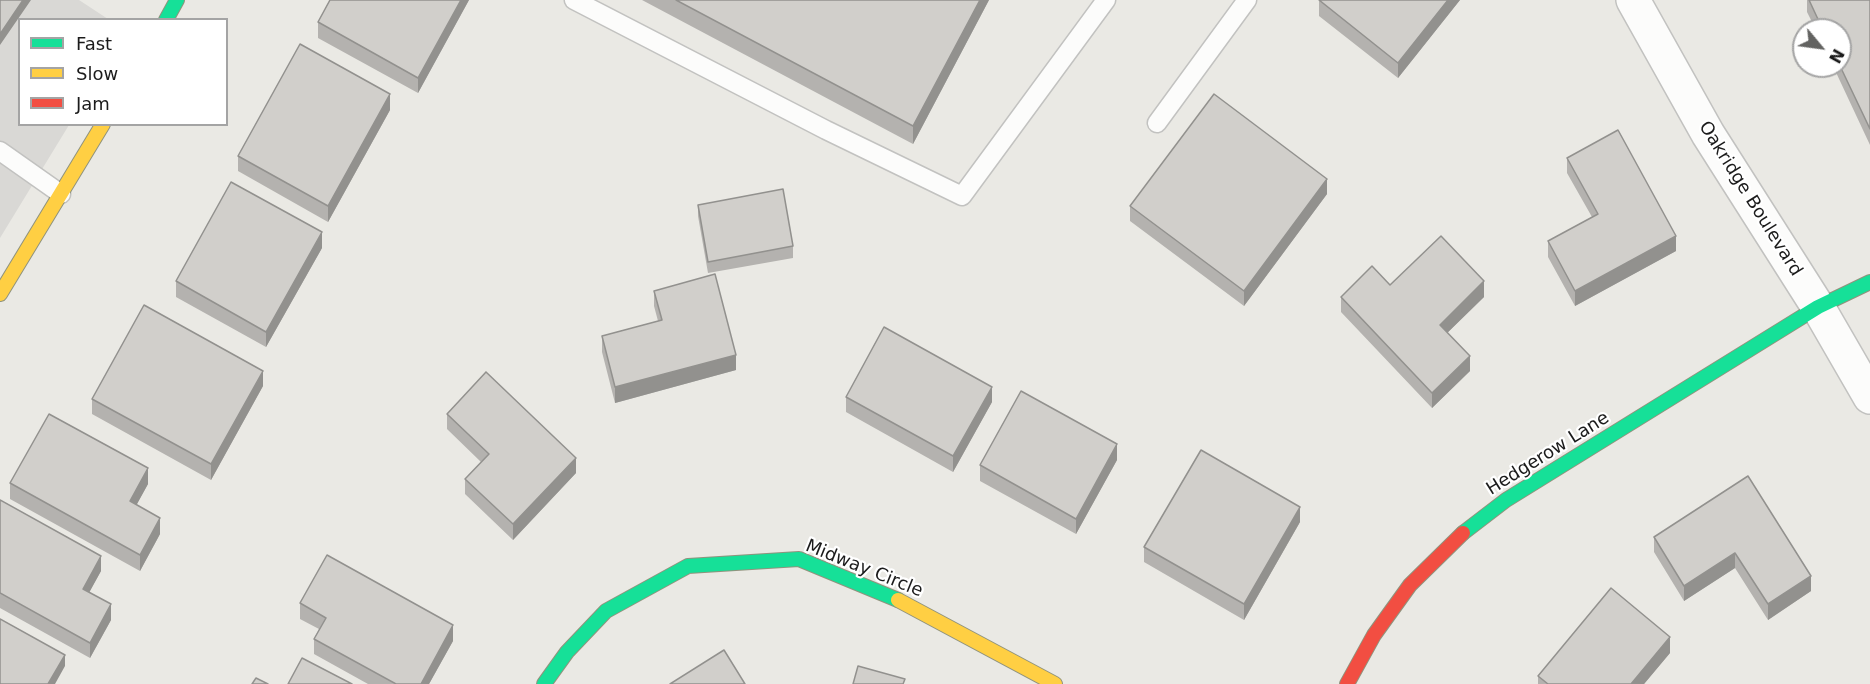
<!DOCTYPE html>
<style>
body{margin:0}
#map{position:relative;width:1870px;height:684px;overflow:hidden;background:#eae9e4;font-family:"DejaVu Sans",sans-serif}
canvas{display:block}
.legend{position:absolute;left:18px;top:18px;width:210px;height:108px;box-sizing:border-box;background:#fff;border:2px solid #a4a4a4;margin:0;padding:8px 10px;list-style:none;font-size:18px;color:#1b1b1b}
.legend li{display:flex;align-items:center;gap:12px;height:30px}
.legend b{width:30px;border:2px solid #a4a4a4}
.north{position:absolute;left:1792px;top:18px;width:60px;height:60px;box-sizing:border-box;background:#fff;border:2px solid #a4a4a4;border-radius:50%;rotate:119deg;font-size:16px;font-weight:700;line-height:24px;text-align:center;color:#1b1b1b}
.north::after{content:'';display:block;margin:auto;width:21px;height:27px;background:#636361;clip-path:polygon(50% 0,100% 100%,50% 72%,0 100%)}
</style>
<div id="map">
<canvas width="1870" height="684"></canvas>
<ul class="legend">
<li><b style="height:8px;background:#16e098"></b>Fast</li>
<li><b style="height:8px;background:#ffcf43"></b>Slow</li>
<li><b style="height:8px;background:#f24e42"></b>Jam</li>
</ul>
<div class="north">N</div>
</div>
<script>
const ctx = document.querySelector('canvas').getContext('2d');
ctx.lineJoin = 'round';
function paint(path, color) { ctx.fillStyle = color; ctx.fill(path, 'evenodd'); }
const poly = rows => new Path2D(rows.map(r => 'M' + r).join(''));
function trace(path, color, width, dash) { ctx.strokeStyle = color; ctx.lineWidth = width; ctx.lineCap = dash ? 'butt' : 'round'; ctx.setLineDash(dash || []); ctx.stroke(path); }
function label(font, color, halo, rows, align = 'center') {
  ctx.font = font + ' "DejaVu Sans",sans-serif'; ctx.lineWidth = 4.5; ctx.setLineDash([]); ctx.textBaseline = 'middle'; ctx.strokeStyle = halo; ctx.fillStyle = color; for (const [text, x, y, turn = 0] of rows) {
    ctx.save(); ctx.translate(x, y); ctx.rotate((+turn || 0) * Math.PI / 180); ctx.textAlign = isNaN(turn) ? turn : align; if (halo) ctx.strokeText(text, 0, 0); ctx.fillText(text, 0, 0); ctx.restore();
  }
}
paint(poly([
 [0,0,79,0,108,19,20,20,20,124,69,125,0,238]
]), '#d9d8d5');
const lane = poly([
 [574,0,826,130,962,196,1106,0],
 [1157,123,1247,0],
 [0,151,61,194]
]);
const street = poly([
 [1633,0,1708,134,1818,307,1870,397]
]);
const fast = poly([
 [166,20,177,0],
 [1463,533,1506,500,1818,307,1870,282],
 [544,684,567,652,606,611,688,566,799,559,898,600]
]);
const slow = poly([
 [0,294,103,124],
 [898,600,1055,684]
]);
const jam = poly([
 [1347,684,1374,635,1410,585,1463,533]
]);
trace(lane, '#c2c2c0', 21);
trace(street, '#c2c2c0', 36);
trace(fast, '#90937d', 16);
trace(slow, '#90937d', 16);
trace(jam, '#90937d', 16);
trace(lane, '#fcfcfb', 18);
trace(street, '#fcfcfb', 33);
trace(fast, '#16e098', 14);
trace(slow, '#ffcf43', 14);
trace(jam, '#f24e42', 14);
paint(poly([
 [330,0,469,0,418,93,318,38,318,22],
 [642,0,989,0,913,144],
 [1319,0,1460,0,1398,78,1319,16],
 [1807,0,1870,0,1870,145,1833,66,1840,66,1840,30,1816,30,1807,12],
 [390,110,328,222,238,171,238,156],
 [1567,158,1676,251,1575,306,1548,257,1548,241,1592,217,1567,173],
 [1327,194,1244,306,1130,221,1130,206],
 [698,205,793,246,793,258,708,273,698,216],
 [322,248,266,347,176,297,176,281],
 [1390,285,1484,297,1447,333,1470,371,1432,408,1341,312,1341,297],
 [654,291,736,370,615,403,602,352,602,336,658,321,654,306],
 [263,386,211,480,92,414,92,399],
 [846,397,992,402,953,472,846,412],
 [447,414,576,473,513,540,465,494,465,479,481,462,447,429],
 [1117,460,1076,534,980,481,980,465],
 [1748,476,1811,591,1768,620,1735,568,1684,601,1654,552,1654,537],
 [10,483,148,484,136,505,160,534,140,571,10,499],
 [0,500,101,571,89,592,111,620,90,658,0,608],
 [1300,522,1244,620,1144,562,1144,547],
 [300,603,453,641,429,684,368,684,314,654,314,639,319,629,300,619],
 [1670,653,1644,684,1538,684,1538,676]
]), '#b4b2af');
paint(poly([
 [23,0,31,0,0,45,0,34],
 [461,0,469,0,418,93,418,78],
 [980,0,989,0,913,144,913,126],
 [1448,0,1460,0,1398,78,1398,63],
 [390,94,390,110,328,222,328,206],
 [1327,179,1327,194,1244,306,1244,291],
 [322,232,322,248,266,347,266,332],
 [1676,236,1676,251,1575,306,1575,291],
 [1484,281,1484,297,1440,340,1440,325],
 [736,355,736,370,615,403,615,387],
 [1470,356,1470,371,1432,408,1432,393],
 [263,371,263,386,211,480,211,464],
 [992,387,992,402,953,472,953,456],
 [1117,444,1117,460,1076,534,1076,519],
 [576,458,576,473,513,540,513,524],
 [148,468,148,484,130,517,130,501],
 [1300,507,1300,522,1244,620,1244,604],
 [160,518,160,534,140,571,140,555],
 [1735,553,1735,568,1684,601,1684,586],
 [101,556,101,571,83,604,83,589],
 [1811,576,1811,591,1768,620,1768,604],
 [111,604,111,620,90,658,90,643],
 [453,625,453,641,429,684,421,684],
 [1670,637,1670,653,1644,684,1631,684],
 [65,655,65,666,55,684,48,684]
]), '#92918e');
const building = poly([
 [0,0,23,0,0,34,0,0],
 [330,0,461,0,418,78,318,22,330,0],
 [676,0,980,0,913,126,676,0],
 [1319,0,1448,0,1398,63,1319,0],
 [1809,0,1870,0,1870,129,1840,66,1840,30,1823,30,1809,0],
 [300,44,390,94,328,206,238,156,300,44],
 [1214,94,1327,179,1244,291,1130,206,1214,94],
 [1618,130,1676,236,1575,291,1548,241,1598,214,1567,158,1618,130],
 [231,182,322,232,266,332,176,281,231,182],
 [783,189,793,246,708,262,698,205,783,189],
 [1441,236,1484,281,1440,325,1470,356,1432,393,1341,297,1372,266,1390,285,1441,236],
 [715,274,736,355,615,387,602,336,662,320,654,291,715,274],
 [144,305,263,371,211,464,92,399,144,305],
 [884,327,992,387,953,456,846,397,884,327],
 [486,372,576,458,513,524,465,479,489,454,447,414,486,372],
 [1021,391,1117,444,1076,519,980,465,1021,391],
 [49,414,148,468,130,501,160,518,140,555,10,483,49,414],
 [1201,450,1300,507,1244,604,1144,547,1201,450],
 [1748,476,1811,576,1768,604,1735,553,1684,586,1654,537,1748,476],
 [0,500,101,556,83,589,111,604,90,643,0,593,0,500],
 [327,555,453,625,421,684,396,684,314,639,326,618,300,603,327,555],
 [1611,588,1670,637,1631,684,1548,684,1538,676,1611,588],
 [0,619,65,655,48,684,0,684,0,619],
 [724,650,745,684,670,684,724,650],
 [302,658,352,684,288,684,302,658],
 [858,666,905,679,903,684,853,684,858,666],
 [256,678,268,684,252,684,256,678]
]);
paint(building, '#d1cfcb');
trace(building, '#92918e', 1.5);
label('18px', '#1b1b1b', '#fff', [
 ["Oakridge Boulevard",1750,199,58],
 ["Hedgerow Lane",1548,454,-32],
 ["Midway Circle",864,569,22]
]);
</script>
